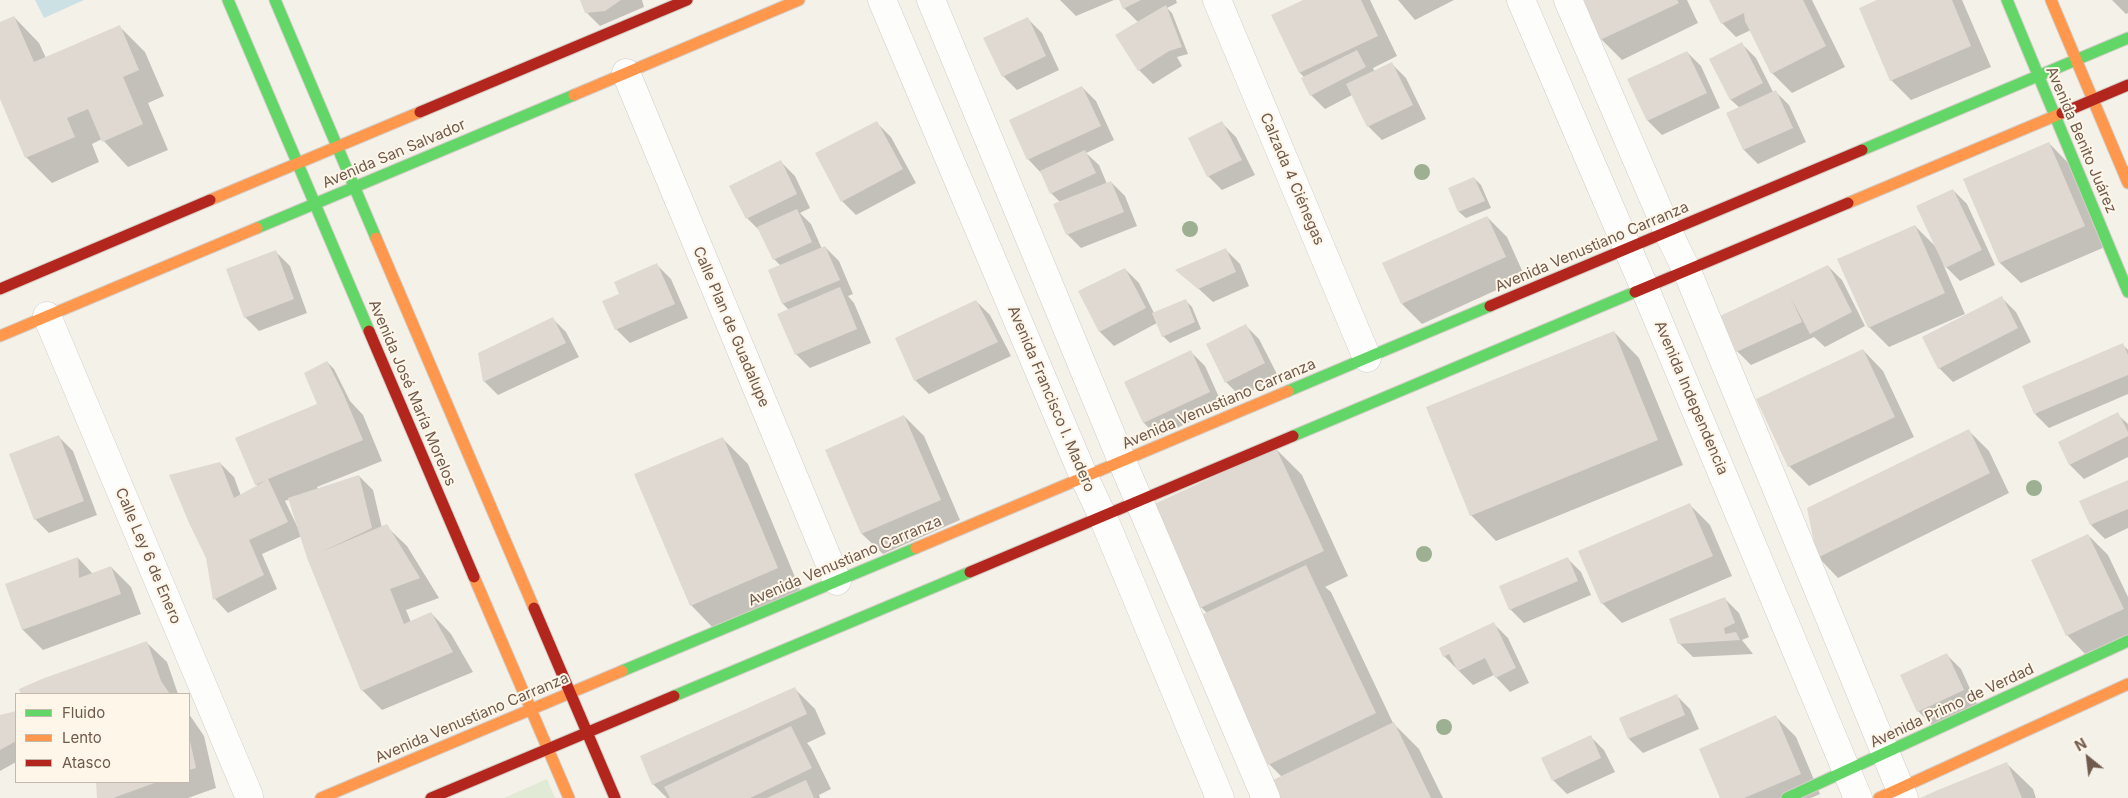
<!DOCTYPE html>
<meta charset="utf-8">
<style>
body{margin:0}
#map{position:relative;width:2128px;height:798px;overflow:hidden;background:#f4f1e9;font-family:Inter,sans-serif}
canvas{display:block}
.legend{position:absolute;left:15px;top:693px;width:175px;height:90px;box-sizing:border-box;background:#fdf6e9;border:1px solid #c4b8aa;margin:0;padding:6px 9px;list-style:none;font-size:15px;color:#6f5a4c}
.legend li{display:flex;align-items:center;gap:10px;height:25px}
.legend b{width:25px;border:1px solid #c4b8aa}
.north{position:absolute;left:2063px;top:733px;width:50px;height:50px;-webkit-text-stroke:4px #fdf6e9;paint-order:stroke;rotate:331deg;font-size:14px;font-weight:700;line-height:20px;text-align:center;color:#6f5a4c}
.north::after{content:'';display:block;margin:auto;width:18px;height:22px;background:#6f5a4c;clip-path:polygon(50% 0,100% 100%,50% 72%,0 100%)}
</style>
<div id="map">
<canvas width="2128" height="798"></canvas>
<ul class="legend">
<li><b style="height:6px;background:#63d668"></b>Fluido</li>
<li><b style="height:6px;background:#ff974d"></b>Lento</li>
<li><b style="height:6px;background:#b3261e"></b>Atasco</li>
</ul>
<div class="north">N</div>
</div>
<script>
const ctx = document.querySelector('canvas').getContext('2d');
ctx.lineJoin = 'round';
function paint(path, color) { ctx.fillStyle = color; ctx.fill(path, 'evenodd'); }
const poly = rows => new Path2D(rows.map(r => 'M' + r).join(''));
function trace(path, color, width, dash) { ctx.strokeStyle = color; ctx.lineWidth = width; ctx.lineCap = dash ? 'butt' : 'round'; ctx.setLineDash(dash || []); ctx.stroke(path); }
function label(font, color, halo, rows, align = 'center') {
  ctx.font = font + ' Inter,sans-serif'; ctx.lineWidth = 4; ctx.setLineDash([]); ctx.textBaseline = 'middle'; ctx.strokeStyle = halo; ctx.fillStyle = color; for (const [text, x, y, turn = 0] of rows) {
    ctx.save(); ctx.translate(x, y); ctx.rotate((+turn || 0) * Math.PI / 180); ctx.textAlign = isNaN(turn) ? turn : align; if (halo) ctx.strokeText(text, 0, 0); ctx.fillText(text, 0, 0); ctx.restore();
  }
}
paint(poly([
 [547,779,555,798,504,798]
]), '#e1ead5');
paint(poly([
 [35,0,84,0,44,18]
]), '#cce1e3');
paint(poly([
 [582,0,642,0,644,7,600,26,586,12],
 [1060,0,1114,0,1076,16],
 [1121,0,1176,0,1177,3,1167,8,1172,13,1188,54,1177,57,1182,66,1153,84,1139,70,1117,36,1138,22,1124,8],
 [1306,0,1370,0,1397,56,1373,68,1375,72,1392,64,1406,78,1426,119,1382,140,1368,126,1352,95,1325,109,1311,95,1305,78,1300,73,1273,16],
 [1398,0,1454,0,1415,20],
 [1583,0,1687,0,1698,23,1622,60,1602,40],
 [1711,0,1812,0,1845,67,1792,93,1772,73,1751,30,1736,37,1722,23],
 [1881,0,1962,0,1991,67,1911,100,1891,80],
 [2112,0,2128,0,2128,13,2126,14],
 [14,17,39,43,46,58,120,27,145,52,164,96,148,103,168,150,128,167,102,139,92,144,99,162,52,183,26,157,0,96,0,23],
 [1028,19,1042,33,1059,70,1017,90,1003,76],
 [1742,44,1756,58,1773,92,1775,91,1789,105,1806,142,1758,164,1744,150,1727,114,1740,108,1731,100,1710,60],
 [1687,52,1701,66,1720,108,1662,135,1648,121,1628,79],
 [1082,87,1096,101,1114,140,1086,153,1099,165,1107,184,1111,182,1125,196,1137,226,1081,248,1067,234,1060,202,1051,193,1042,174,1028,159],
 [877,123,891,137,916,183,856,215,842,201],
 [1222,123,1236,137,1255,175,1222,190,1208,176,1190,139],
 [2049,143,2069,164,2105,247,2021,283,2000,263,1965,180],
 [781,162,795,176,810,208,800,213,811,224,822,249,825,247,839,261,853,294,848,296,854,303,871,343,810,368,796,354,789,310,783,304,769,271,781,266,774,259,761,232,747,218],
 [1474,178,1481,185,1491,208,1466,218,1459,212,1449,189],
 [1953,190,1967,204,1995,265,1960,281,1943,264,1965,314,1889,347,1869,327,1915,226,1937,248],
 [1487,217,1507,237,1525,277,1422,324,1402,304],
 [1226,250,1240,264,1249,286,1213,302,1178,270],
 [276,252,290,266,307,313,259,331,245,317],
 [657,265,671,279,688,318,630,343,616,329,621,294],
 [1828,266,1842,280,1865,326,1825,347,1814,337,1751,365,1737,351,1722,317],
 [1125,269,1139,283,1154,313,1185,300,1192,307,1201,329,1170,343,1163,336,1157,323,1114,346,1100,332,1080,292],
 [2002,298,2016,312,2031,342,1953,382,1939,368],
 [976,301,990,315,1011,356,929,394,915,380],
 [552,318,566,332,579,357,498,395,484,381],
 [1245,325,1259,339,1279,378,1240,396,1226,382,1207,344],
 [1614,332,1639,358,1683,465,1496,541,1471,515],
 [2123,345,2128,350,2128,394,2049,428,2035,414],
 [1863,350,1883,371,1914,437,1809,486,1789,466],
 [1191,352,1205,366,1223,406,1158,437,1144,423,1126,382],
 [327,362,334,369,350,401,363,415,382,461,317,487,318,489,359,476,373,490,382,528,386,526,407,546,439,598,406,610,411,622,431,613,451,634,473,672,382,710,362,690,302,536,262,554,277,589,228,613,215,599,220,463,234,477,241,496,258,486,256,484,319,404],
 [290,499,298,525,297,526,285,501],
 [2117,414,2128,424,2128,457,2084,479,2070,465,2059,443],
 [904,416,924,436,960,520,883,554,862,534,826,450],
 [1968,430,1989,451,2009,493,1838,578,1818,557],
 [59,437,73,451,97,515,49,533,35,519],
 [722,438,748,464,802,594,716,631,691,605],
 [1276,449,1302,475,1348,576,1325,587,1331,592,1393,723,1419,749,1443,798,1280,798,1282,777,1269,764,1208,614,1201,607],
 [2128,481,2128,528,2105,539,2091,525],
 [1690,505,1710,525,1732,576,1622,623,1602,603],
 [2088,535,2108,555,2128,597,2128,637,2087,656,2067,635],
 [78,558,93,574,111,567,131,587,141,614,43,650,23,630,7,585],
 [1567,558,1581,572,1591,595,1524,623,1510,609],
 [1725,599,1739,613,1749,637,1742,640,1753,654,1693,657,1679,643],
 [1494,624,1508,638,1529,683,1510,692,1494,675,1473,685,1444,656],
 [146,642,167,662,178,694,22,694,20,690],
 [1947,655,1961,669,1977,704,1932,725,1918,711],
 [795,689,815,709,826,734,807,743,811,748,831,789,819,795,820,798,667,798,653,784],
 [1676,695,1690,709,1699,729,1643,753,1629,739,1621,719],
 [16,713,16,762,0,771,0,716],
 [189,714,204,736,216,788,188,798,98,798,97,782,189,782],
 [1776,717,1796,737,1820,794,1811,798,1721,798],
 [1590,736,1604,750,1615,772,1567,794,1553,780],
 [2007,764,2033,789,2036,798,1923,798]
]), '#0003');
paint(poly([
 [580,0,621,0,605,11,585,13],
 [1119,0,1141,0,1123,9],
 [1303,0,1361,0,1378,36,1299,73,1271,15],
 [1581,0,1677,0,1679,3,1600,40],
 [1709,0,1803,0,1826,46,1771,74,1745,21,1744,13,1721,24],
 [1877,0,1952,0,1971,46,1890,81,1859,8],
 [1166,5,1182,47,1169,51,1138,71,1115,35],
 [14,16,34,62,120,25,139,70,123,77,143,124,102,142,88,109,67,118,75,137,25,158,0,99,0,22],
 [1028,17,1046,56,1002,77,983,38],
 [1742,42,1763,83,1730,100,1709,59],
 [1357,50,1366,67,1310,96,1301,78],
 [1687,51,1707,93,1647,121,1627,79],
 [1392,62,1413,105,1367,127,1346,84],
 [1082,86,1101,126,1027,160,1009,120],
 [1776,90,1793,128,1743,150,1726,113],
 [877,121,903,169,841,202,815,153],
 [1222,121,1242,160,1207,177,1188,138],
 [2049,142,2085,226,1999,263,1963,179],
 [1085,150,1096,173,1050,194,1040,171],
 [781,160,797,194,746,219,729,186],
 [1474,177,1485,201,1458,212,1448,188],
 [1111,181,1124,212,1066,235,1053,204],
 [1953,189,1982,250,1945,268,1916,206],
 [797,209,812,242,773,260,757,227],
 [1487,216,1506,257,1401,304,1382,263],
 [1915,225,1945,293,1868,328,1837,259],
 [825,246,840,280,782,304,768,270],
 [1226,248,1236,272,1198,289,1175,270],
 [276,250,294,299,244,318,226,269],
 [657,263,675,304,615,330,602,301,619,294,614,282],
 [1828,265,1852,312,1810,334,1790,296,1802,322,1736,352,1720,316],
 [1125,268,1146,308,1099,332,1078,291],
 [840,287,857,329,795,355,777,314],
 [2002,296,2018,328,1938,369,1922,337],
 [1186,299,1195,322,1162,337,1152,313],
 [976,300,998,342,914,381,895,338],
 [553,317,566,343,483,382,478,353],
 [1246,324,1265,363,1225,383,1206,344],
 [1614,331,1658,440,1470,516,1426,407],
 [2123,343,2128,355,2128,375,2034,414,2022,386],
 [1863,349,1895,417,1788,467,1756,399],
 [1191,350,1210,392,1143,423,1124,382],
 [327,361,343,393,363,440,268,479,288,522,249,540,264,575,213,600,206,558,189,523,169,475,220,462,234,498,267,480,255,485,235,438,317,404,304,373],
 [2118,412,2128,432,2128,436,2069,465,2058,442],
 [904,415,941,500,861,534,825,450],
 [1969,429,1990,473,1817,558,1807,508],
 [59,435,84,501,34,520,9,454],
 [723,437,778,568,690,606,634,474],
 [1276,448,1324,551,1200,608,1152,505],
 [359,475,372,528,321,552,387,524,420,578,390,589,404,624,431,612,453,652,361,691,307,558,288,498],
 [2128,480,2128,509,2090,525,2079,501],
 [1690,503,1713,556,1601,604,1578,551],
 [2088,534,2124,609,2066,636,2031,560],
 [78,557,79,578,111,566,121,594,22,630,5,584],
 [1568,557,1578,581,1509,610,1499,586],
 [1306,565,1376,713,1268,765,1197,617],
 [1725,597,1735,623,1724,628,1725,634,1736,632,1740,640,1678,644,1669,619],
 [1494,622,1516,668,1495,678,1485,658,1458,671,1449,654,1443,657,1439,648],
 [147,641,161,681,170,694,21,694,19,689,42,679],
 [1947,653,1964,690,1917,712,1900,675],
 [795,687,807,714,652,785,640,756],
 [1677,694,1685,715,1628,739,1619,718],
 [16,711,16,741,0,750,0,715],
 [1776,715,1801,774,1744,798,1720,798,1699,749],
 [1394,722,1431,798,1279,798,1271,781],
 [791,726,812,768,750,798,670,798,664,787],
 [1591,735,1601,758,1552,781,1541,758],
 [189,737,196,768,189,770],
 [2007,762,2022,798,1920,798,1938,790],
 [806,780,814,798,767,798],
 [96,782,157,782,113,798,97,798]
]), '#e0d9d1');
const street = poly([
 [882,0,1084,477,1103,517,1220,798],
 [931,0,1122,461,1266,798],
 [1217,0,1367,358],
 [1521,0,1645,289,1858,798],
 [1568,0,1668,232,1687,271,1904,798],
 [626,73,837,581],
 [47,316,249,796]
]);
const fast = poly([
 [228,0,369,331],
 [275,0,376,238],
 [2007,0,2128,292],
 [1862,150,2128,38],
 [257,228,574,95],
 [1288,391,1490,306],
 [1293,436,1635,292],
 [622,671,916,548],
 [674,696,970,572],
 [1787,798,2128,641]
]);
const slow = poly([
 [2051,0,2128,183],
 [574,95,799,0],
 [210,200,420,112],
 [1848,203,2062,113],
 [376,238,534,608],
 [0,336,257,228],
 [916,548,1288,391],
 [474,577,569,798],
 [321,798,622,671],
 [1879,798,2128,684]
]);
const jam = poly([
 [420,112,687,0],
 [2062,113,2128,85],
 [0,289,210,200],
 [1635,292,1848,203],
 [1490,306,1862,150],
 [369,331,474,577],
 [970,572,1293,436],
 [534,608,615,798],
 [431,798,674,696]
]);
trace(street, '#d2cdc6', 29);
trace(fast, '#d3cdc6', 13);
trace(slow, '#d3cdc6', 13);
trace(jam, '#d3cdc6', 13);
trace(street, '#fdfdfc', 28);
trace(fast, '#63d668', 11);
trace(slow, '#ff974d', 11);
trace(jam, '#b3261e', 11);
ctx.fillStyle = '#9db091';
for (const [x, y] of [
 [1422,172],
 [1190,229],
 [2034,488],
 [1424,554],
 [1444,727]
]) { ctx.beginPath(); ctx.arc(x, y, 8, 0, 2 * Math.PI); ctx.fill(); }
label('15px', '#6f5a4c', '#fdf6e9', [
 ["Avenida Benito Juárez",2081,140,67],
 ["Avenida San Salvador",394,154,-23],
 ["Calzada 4 Ciénegas",1292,179,67],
 ["Avenida Venustiano Carranza",1592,247,-23],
 ["Calle Plan de Guadalupe",731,327,67],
 ["Avenida José María Morelos",412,393,67],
 ["Avenida Independencia",1691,398,67],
 ["Avenida Francisco I. Madero",1051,399,67],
 ["Avenida Venustiano Carranza",1219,404,-23],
 ["Calle Ley 6 de Enero",148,556,67],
 ["Avenida Venustiano Carranza",845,561,-23],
 ["Avenida Primo de Verdad",1952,706,-25],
 ["Avenida Venustiano Carranza",472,718,-23]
]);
</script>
